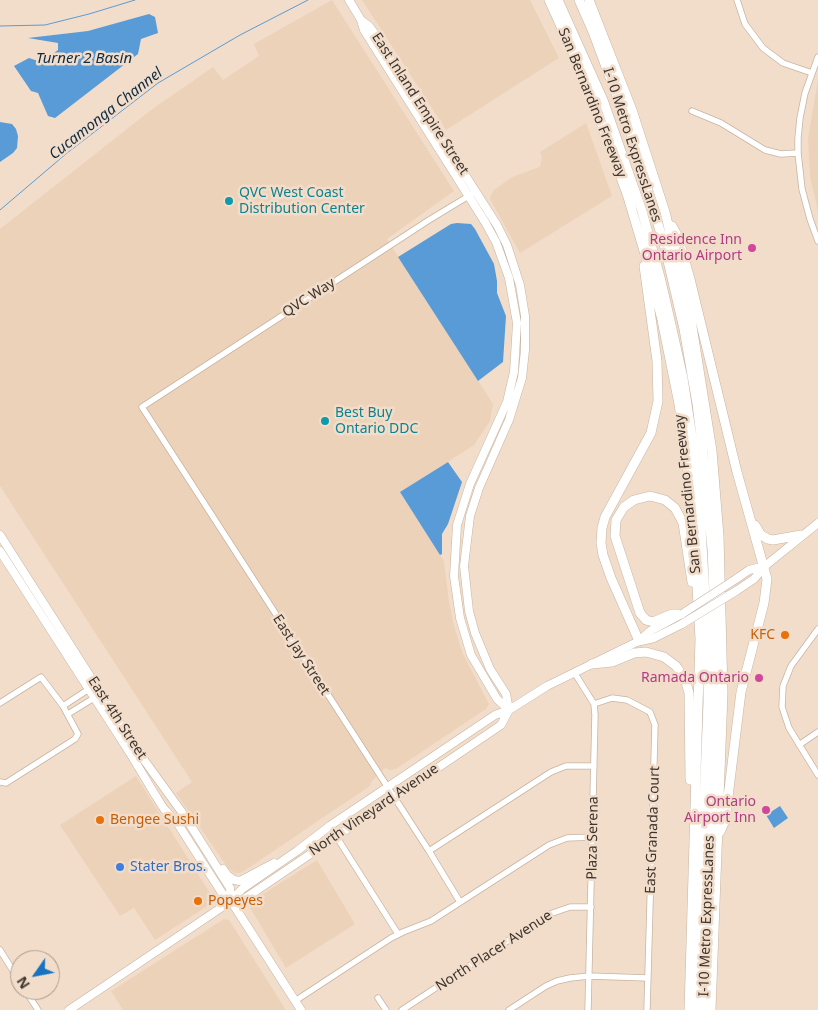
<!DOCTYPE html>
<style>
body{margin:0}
#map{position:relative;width:818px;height:1010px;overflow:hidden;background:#f2ddca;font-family:"Noto Sans",sans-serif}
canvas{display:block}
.north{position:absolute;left:10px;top:950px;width:50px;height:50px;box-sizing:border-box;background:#f2ddca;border:1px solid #aa9a8c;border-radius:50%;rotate:237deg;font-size:14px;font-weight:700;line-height:20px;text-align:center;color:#3d352e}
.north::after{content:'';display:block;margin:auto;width:18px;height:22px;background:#1772bf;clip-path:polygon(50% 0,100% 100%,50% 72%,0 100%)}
</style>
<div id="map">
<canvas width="818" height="1010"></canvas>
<div class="north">N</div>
</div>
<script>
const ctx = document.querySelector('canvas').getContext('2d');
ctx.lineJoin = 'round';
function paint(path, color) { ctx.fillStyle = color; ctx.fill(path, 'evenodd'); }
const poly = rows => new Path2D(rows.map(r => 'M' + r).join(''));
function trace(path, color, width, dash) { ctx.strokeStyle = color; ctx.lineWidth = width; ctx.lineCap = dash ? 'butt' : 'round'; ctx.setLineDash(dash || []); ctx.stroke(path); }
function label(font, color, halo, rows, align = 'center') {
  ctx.font = font + ' "Noto Sans",sans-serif'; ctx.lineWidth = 5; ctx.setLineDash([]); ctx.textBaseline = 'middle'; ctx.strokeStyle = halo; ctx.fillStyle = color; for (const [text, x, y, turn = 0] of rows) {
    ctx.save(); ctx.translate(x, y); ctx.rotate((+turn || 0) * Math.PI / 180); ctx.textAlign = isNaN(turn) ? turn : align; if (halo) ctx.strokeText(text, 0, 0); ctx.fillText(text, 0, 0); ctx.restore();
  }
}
paint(poly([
 [332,0,454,191,387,239,493,404,490,421,474,445,401,492,444,561,449,602,454,626,463,654,489,704,486,709,396,769,390,770,385,768,372,781,370,786,244,871,240,873,235,873,228,868,176,793,192,782,0,486,0,229,151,110,213,67,223,80,259,56,254,44],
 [362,0,530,0,559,58,446,130],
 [818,79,818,211,810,177,808,139],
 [586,123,612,196,520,253,490,199,491,195,494,190,512,177,537,168,540,166,542,157,540,152],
 [136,776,215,901,155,940,134,908,120,916,60,825],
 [317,860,355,924,286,968,249,906,250,902],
 [224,919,229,920,286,1010,123,1010,111,991]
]), '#edd2ba');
paint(poly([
 [149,14,155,17,158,33,141,39,138,54,55,118,48,116,38,93,31,91,14,66,29,58,38,61,47,58,58,50,58,43,28,38,88,31],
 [0,122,12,124,16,129,18,136,17,148,13,153,0,162],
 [457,223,471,224,475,229,494,264,497,281,497,293,506,316,503,362,478,381,398,257,451,224],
 [448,462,462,482,448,524,442,534,442,554,440,555,400,492],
 [780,806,788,818,774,828,766,815]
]), '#599bd6');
trace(poly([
 [0,26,45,25,89,14,135,0],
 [0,210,67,153,158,83,240,35,308,0]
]), '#599bd6', 1);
const minor = poly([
 [737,0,745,24,763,48,783,63,812,73],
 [818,57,805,93,800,118,798,138,798,153,802,189,810,219,818,241],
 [692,111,721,123,765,150,781,154,798,153],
 [818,629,791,666,783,686,782,707,789,728,818,775],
 [574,672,594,704,595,715,588,1010],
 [0,703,41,677,63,706,78,734,75,739,6,783,0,782],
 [594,704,612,698,627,700,650,712,655,725,647,1010],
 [63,706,89,689],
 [68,714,94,698],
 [799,745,818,732],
 [336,836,398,934],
 [429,851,551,772,566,766,594,766],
 [460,902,429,851,142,407,429,220,472,194],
 [0,950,20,982],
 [25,990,38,1010],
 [378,998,386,1010],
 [295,1001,391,938,403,932,431,921,549,845,567,838,593,837],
 [402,1010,547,915,570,907,591,907],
 [509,1010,546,986,557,981,570,978,589,976,648,978]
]);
const major = poly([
 [349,0,361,20,364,30,485,222,496,242,509,278,517,323,514,372,507,402,470,484,457,525,454,576,460,618,471,655,497,699,509,710],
 [361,20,369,26,375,34,497,225,507,245,520,285,525,316,525,350,522,378,509,420,479,488,470,516,464,566,469,611,475,633,490,669,506,694,509,710],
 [0,535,139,753,184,815,230,888,231,901],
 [0,551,130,753,154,793,164,809,178,824,222,893,231,901,301,1010],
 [736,579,749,570,765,566],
 [736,591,754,579,765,566,818,523],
 [641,641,654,638,682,624],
 [223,869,227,875,234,880,240,881,274,863],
 [231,901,244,899,501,725,509,710],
 [69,1010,231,901,242,889,297,851,331,825,495,715,509,710,547,686,639,641,650,631,682,614]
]);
const highway = poly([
 [549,0,587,84,628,197,650,271,662,320,679,404,684,439,693,518,700,639,689,1010],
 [558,0,603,100,642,211,661,281,672,329,683,378,693,444,700,511,708,646,708,702,696,1010],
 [579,0,593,32,631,134,664,244,684,329,697,404,703,453,712,549,716,639,704,1010],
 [589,0,632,110,665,212,691,320,712,451,719,536,723,693,711,1010],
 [672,226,678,237,690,279,737,472,767,579,764,603,741,692,725,821,720,832],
 [755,525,761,535,768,539,773,540,801,535],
 [682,614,672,614,653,622,646,620,640,613,615,536,616,520,624,507,634,500,650,496,665,500,675,508,683,523,692,582],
 [639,641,611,578,603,555,601,543,602,528,605,517,651,433,658,401,657,361,644,266],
 [592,664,612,662,634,653,646,652,664,657,676,666,685,679,689,693,690,780]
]);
trace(minor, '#c7b4a2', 7);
trace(major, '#c7b4a2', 9);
trace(highway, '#c7b4a2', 10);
trace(minor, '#fff', 5.5);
trace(major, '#fff', 8);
trace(highway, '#fff', 9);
const majorBridge = poly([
 [682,614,736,579],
 [682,624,736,591]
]);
trace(majorBridge, '#c7b4a2', 9, []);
trace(majorBridge, '#fff', 8);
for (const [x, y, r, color] of [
 [229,201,5,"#0f9aa8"],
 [752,248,5,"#d1479c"],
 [325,421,5,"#0f9aa8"],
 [785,635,5,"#e8710a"],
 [759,678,5,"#d1479c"],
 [766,810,5,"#d1479c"],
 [100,820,5,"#e8710a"],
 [120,867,5,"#3f7fe0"],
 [198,901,5,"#e8710a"]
]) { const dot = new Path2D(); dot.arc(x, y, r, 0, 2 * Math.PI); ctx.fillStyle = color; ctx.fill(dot); trace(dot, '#f2ddca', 2); }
label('14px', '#3d352e', '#f2ddca', [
 ["San Bernardino Freeway",592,103,68],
 ["East Inland Empire Street",420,104,57],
 ["I-10 Metro ExpressLanes",632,145,72],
 ["QVC Way",309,298,-33],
 ["San Bernardino Freeway",688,494,-96],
 ["East Jay Street",301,655,57],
 ["East 4th Street",117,718,57],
 ["North Vineyard Avenue",374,810,-34],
 ["East Granada Court",653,830,-88],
 ["Plaza Serena",593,838,-89],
 ["I-10 Metro ExpressLanes",707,916,-88],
 ["North Placer Avenue",494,951,-33]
]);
label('14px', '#0d838f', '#f2ddca', [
 ["QVC West Coast",239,193],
 ["Distribution Center",239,209],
 ["Best Buy",335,413],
 ["Ontario DDC",335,429]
], 'left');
label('14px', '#b23c85', '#f2ddca', [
 ["Residence Inn",742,240],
 ["Ontario Airport",742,256],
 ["Ramada Ontario",749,678],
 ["Ontario",756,802],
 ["Airport Inn",756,818]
], 'right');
label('14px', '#c56008', '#f2ddca', [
 ["KFC",775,635,"right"],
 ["Bengee Sushi",110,820],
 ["Popeyes",208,901]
], 'left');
label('14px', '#366cbe', '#f2ddca', [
 ["Stater Bros.",130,867]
], 'left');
label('italic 15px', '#0f2b43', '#f2ddca', [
 ["Turner 2 Basin",84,59],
 ["Cucamonga Channel",106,114,-38]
]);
</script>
